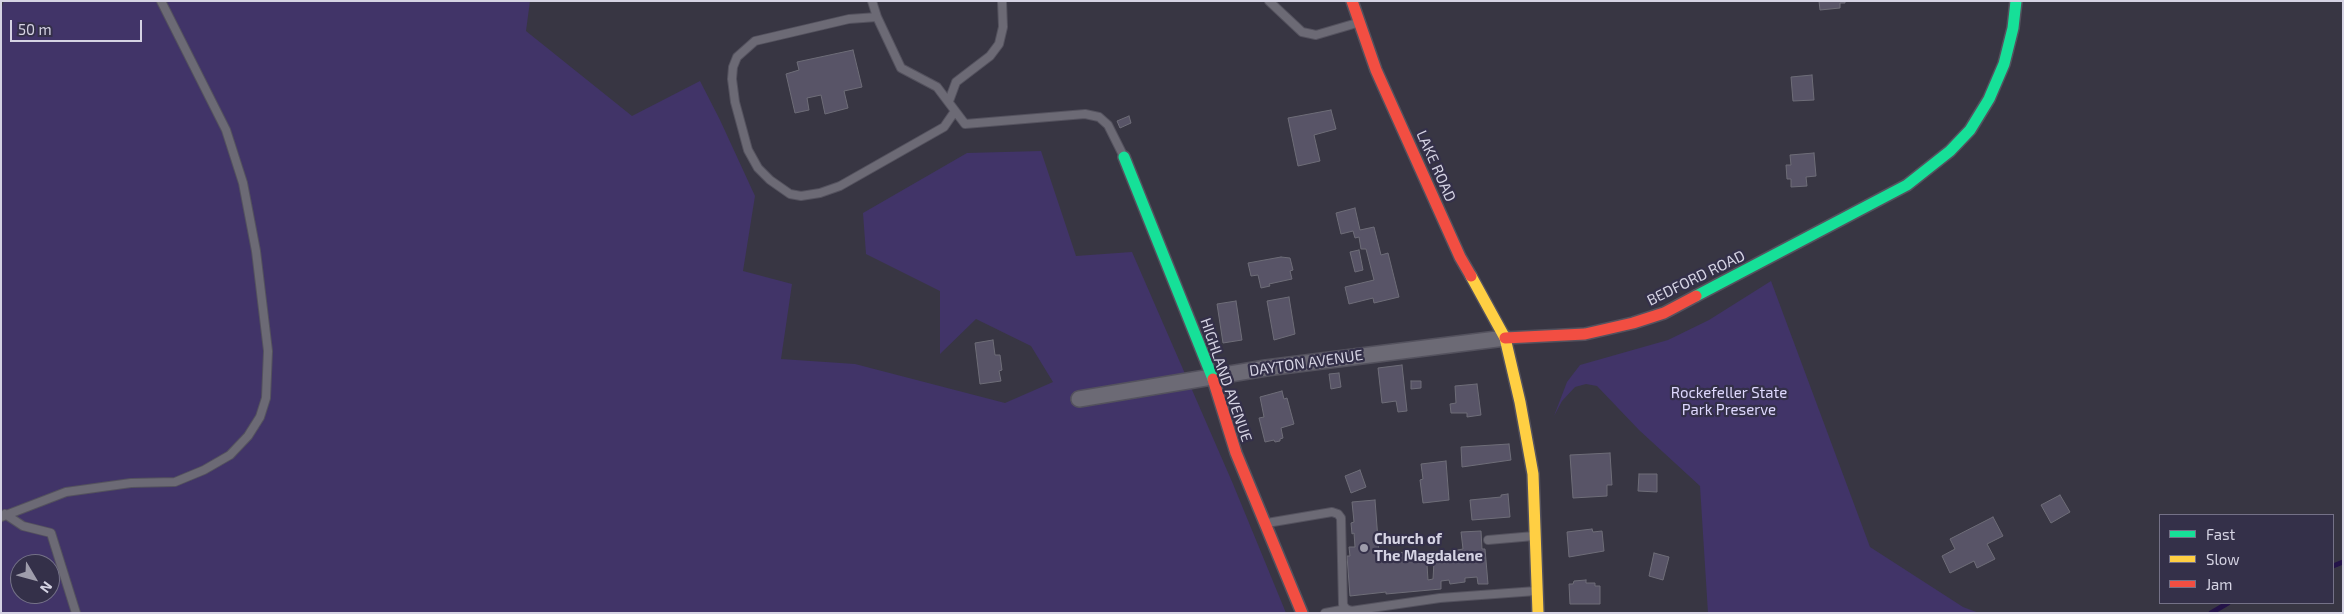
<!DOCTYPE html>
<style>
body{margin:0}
#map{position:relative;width:2344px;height:614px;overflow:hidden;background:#383643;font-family:"Exo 2",sans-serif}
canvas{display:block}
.frame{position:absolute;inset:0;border:2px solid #d5d3e3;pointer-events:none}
.legend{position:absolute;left:2159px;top:514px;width:175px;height:90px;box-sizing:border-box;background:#343049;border:1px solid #747187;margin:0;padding:6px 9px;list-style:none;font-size:15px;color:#d5d3e3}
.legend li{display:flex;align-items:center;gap:10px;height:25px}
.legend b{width:25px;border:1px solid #747187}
.north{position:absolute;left:10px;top:554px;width:50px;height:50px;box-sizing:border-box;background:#343049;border:1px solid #747187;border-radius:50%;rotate:127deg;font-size:14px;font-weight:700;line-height:20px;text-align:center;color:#d5d3e3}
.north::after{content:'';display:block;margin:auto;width:18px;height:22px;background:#9e9cab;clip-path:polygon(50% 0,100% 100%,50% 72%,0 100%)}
.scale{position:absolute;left:10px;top:20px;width:132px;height:22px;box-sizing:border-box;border:2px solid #d5d3e3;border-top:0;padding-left:6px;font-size:15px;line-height:18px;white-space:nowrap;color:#d5d3e3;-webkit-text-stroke:4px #343049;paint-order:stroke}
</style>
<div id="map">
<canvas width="2344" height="614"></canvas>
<div class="frame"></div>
<ul class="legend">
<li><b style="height:6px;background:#16e098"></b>Fast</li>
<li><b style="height:6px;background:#ffcf43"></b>Slow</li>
<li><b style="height:6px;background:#f24e42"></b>Jam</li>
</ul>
<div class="north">N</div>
<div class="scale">50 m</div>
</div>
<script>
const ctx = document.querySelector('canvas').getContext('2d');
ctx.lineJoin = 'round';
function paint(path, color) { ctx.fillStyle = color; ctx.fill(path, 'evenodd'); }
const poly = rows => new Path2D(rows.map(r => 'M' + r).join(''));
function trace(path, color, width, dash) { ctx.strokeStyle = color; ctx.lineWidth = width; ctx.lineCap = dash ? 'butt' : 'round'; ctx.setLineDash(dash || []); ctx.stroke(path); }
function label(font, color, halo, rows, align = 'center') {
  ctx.font = font + ' "Exo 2",sans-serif'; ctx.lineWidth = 4.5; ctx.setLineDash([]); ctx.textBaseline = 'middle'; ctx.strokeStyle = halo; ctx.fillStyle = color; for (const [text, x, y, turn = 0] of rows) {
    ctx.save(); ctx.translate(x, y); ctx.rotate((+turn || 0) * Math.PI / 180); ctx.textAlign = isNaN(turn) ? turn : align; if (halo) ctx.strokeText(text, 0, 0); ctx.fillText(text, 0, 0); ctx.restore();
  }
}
paint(poly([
 [4,1,530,1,526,31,632,116,700,81,720,120,755,196,743,271,792,284,781,359,855,364,1005,403,1053,382,1031,346,976,319,940,354,940,291,866,254,863,213,967,153,1041,151,1076,256,1132,252,1233,484,1286,613,1,613,1,10],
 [20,564,50,564,50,594,20,594],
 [1771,281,1870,547,1963,607,1979,613,1708,613,1700,486,1639,430,1597,386,1586,384,1575,387,1562,401,1554,416,1567,382,1580,365,1668,340,1709,320]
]), '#413468');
trace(poly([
 [2333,566,2343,562],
 [2211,613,2228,603]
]), '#241348', 5);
const building = poly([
 [1819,1,1845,1,1845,3,1840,3,1840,8,1820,10,1819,1],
 [853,50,862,87,844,91,848,108,825,114,821,95,807,98,809,110,795,113,786,74,799,70,797,62,853,50],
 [1812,75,1814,100,1793,101,1791,77,1812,75],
 [1331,110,1336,129,1314,135,1320,161,1298,166,1288,118,1331,110],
 [1129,116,1131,123,1120,128,1117,121,1129,116],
 [1814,153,1816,176,1806,177,1807,186,1791,187,1791,179,1787,179,1786,165,1791,165,1790,155,1814,153],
 [1355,208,1360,230,1374,227,1381,255,1388,253,1399,297,1374,303,1373,298,1349,304,1345,287,1374,280,1366,249,1361,249,1359,237,1355,238,1353,231,1341,234,1336,213,1355,208],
 [1359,250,1363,270,1355,272,1350,252,1359,250],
 [1281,257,1290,258,1293,270,1290,271,1292,279,1269,284,1270,286,1261,288,1258,275,1251,276,1248,263,1281,257],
 [1289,297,1295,334,1274,340,1267,301,1289,297],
 [1236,301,1242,340,1223,343,1217,304,1236,301],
 [993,340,995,355,1000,355,1002,370,999,371,1001,381,980,384,975,343,993,340],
 [1402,365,1407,411,1398,412,1396,401,1382,403,1378,368,1402,365],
 [1339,373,1341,387,1331,389,1329,374,1339,373],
 [1411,381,1421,381,1421,388,1411,389,1411,381],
 [1477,384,1481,415,1467,417,1467,413,1451,413,1450,404,1456,403,1455,386,1477,384],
 [1282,391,1284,399,1287,398,1294,424,1281,428,1283,438,1280,439,1280,441,1275,442,1274,440,1265,442,1259,418,1264,417,1260,397,1282,391],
 [1509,444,1511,460,1462,467,1461,447,1509,444],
 [1610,453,1612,485,1607,485,1607,496,1573,498,1570,455,1610,453],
 [1446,461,1449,500,1423,503,1420,480,1423,479,1421,464,1446,461],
 [1360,470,1366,487,1351,493,1345,476,1360,470],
 [1639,474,1657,474,1657,492,1638,491,1639,474],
 [1508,494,1510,517,1472,520,1470,500,1501,497,1501,495,1508,494],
 [2060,495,2070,512,2051,523,2041,505,2060,495],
 [1375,500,1379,553,1420,552,1421,561,1430,560,1430,565,1427,565,1428,580,1433,579,1434,562,1447,561,1446,552,1463,549,1461,532,1481,531,1482,549,1485,549,1488,584,1478,584,1477,577,1465,578,1465,582,1450,584,1449,580,1441,581,1441,589,1386,594,1386,592,1350,596,1347,556,1350,556,1349,547,1355,547,1354,533,1352,534,1351,523,1354,522,1352,502,1375,500],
 [1993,517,2003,536,1987,544,1995,559,1977,568,1974,561,1950,573,1942,556,1955,549,1950,539,1993,517],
 [1592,529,1593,532,1602,531,1604,551,1569,557,1567,532,1592,529],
 [1654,553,1669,557,1663,580,1649,576,1654,553],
 [1586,580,1586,583,1595,583,1595,586,1600,586,1600,604,1570,604,1569,584,1573,584,1574,581,1586,580]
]);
paint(building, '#585467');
trace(building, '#6e6d78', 1);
const lane = poly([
 [872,1,877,17],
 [1269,1,1302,32,1316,35,1357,23],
 [949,101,956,82,990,56,999,44,1003,27,1002,1],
 [955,111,944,127,840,186,820,193,801,196,790,194,770,180,758,168,748,150,735,102,732,79,733,67,737,57,755,41,849,19,877,17,901,68,937,87,965,124,1085,114,1099,117,1108,125,1123,155],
 [5,514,23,526,51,533,76,613],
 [1,517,66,492,131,483,175,482,204,470,230,455,248,436,260,417,266,398,268,351,256,251,243,183,226,130,161,1],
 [1267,523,1332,512,1338,514,1341,518,1343,605,1346,609,1351,611,1440,598,1536,591],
 [1488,540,1534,536],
 [1325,613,1346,609]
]);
const street = poly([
 [1079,399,1266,368,1505,338]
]);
const fast = poly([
 [1124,157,1213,379],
 [1696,296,1907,185,1950,151,1970,130,1989,99,2004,64,2013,28,2016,1]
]);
const slow = poly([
 [1471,276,1505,338,1520,402,1533,474,1538,613]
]);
const jam = poly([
 [1352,1,1376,70,1460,257,1471,276],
 [1505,338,1585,334,1633,323,1664,313,1696,296],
 [1213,379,1236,453,1302,613]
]);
trace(lane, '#54525e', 10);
trace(street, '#54525e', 18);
trace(fast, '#54525e', 14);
trace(slow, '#54525e', 14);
trace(jam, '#54525e', 14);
trace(lane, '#6c6a75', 8);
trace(street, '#6c6a75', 15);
trace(fast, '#16e098', 11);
trace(slow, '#ffcf43', 11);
trace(jam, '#f24e42', 11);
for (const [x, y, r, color] of [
 [1364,548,5,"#9e9cab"]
]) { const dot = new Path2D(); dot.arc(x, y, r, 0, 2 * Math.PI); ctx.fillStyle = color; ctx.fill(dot); trace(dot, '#343049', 2); }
label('15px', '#d5d3e3', '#343049', [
 ["LAKE ROAD",1436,166,66],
 ["BEDFORD ROAD",1696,278,-26],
 ["DAYTON AVENUE",1306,363,-8],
 ["HIGHLAND AVENUE",1226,380,71]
]);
label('15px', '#ded8fe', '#343049', [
 ["Rockefeller State",1729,393],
 ["Park Preserve",1729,410]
]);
label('bold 15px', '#d5d3e3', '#343049', [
 ["Church of",1374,539],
 ["The Magdalene",1374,556]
], 'left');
</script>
